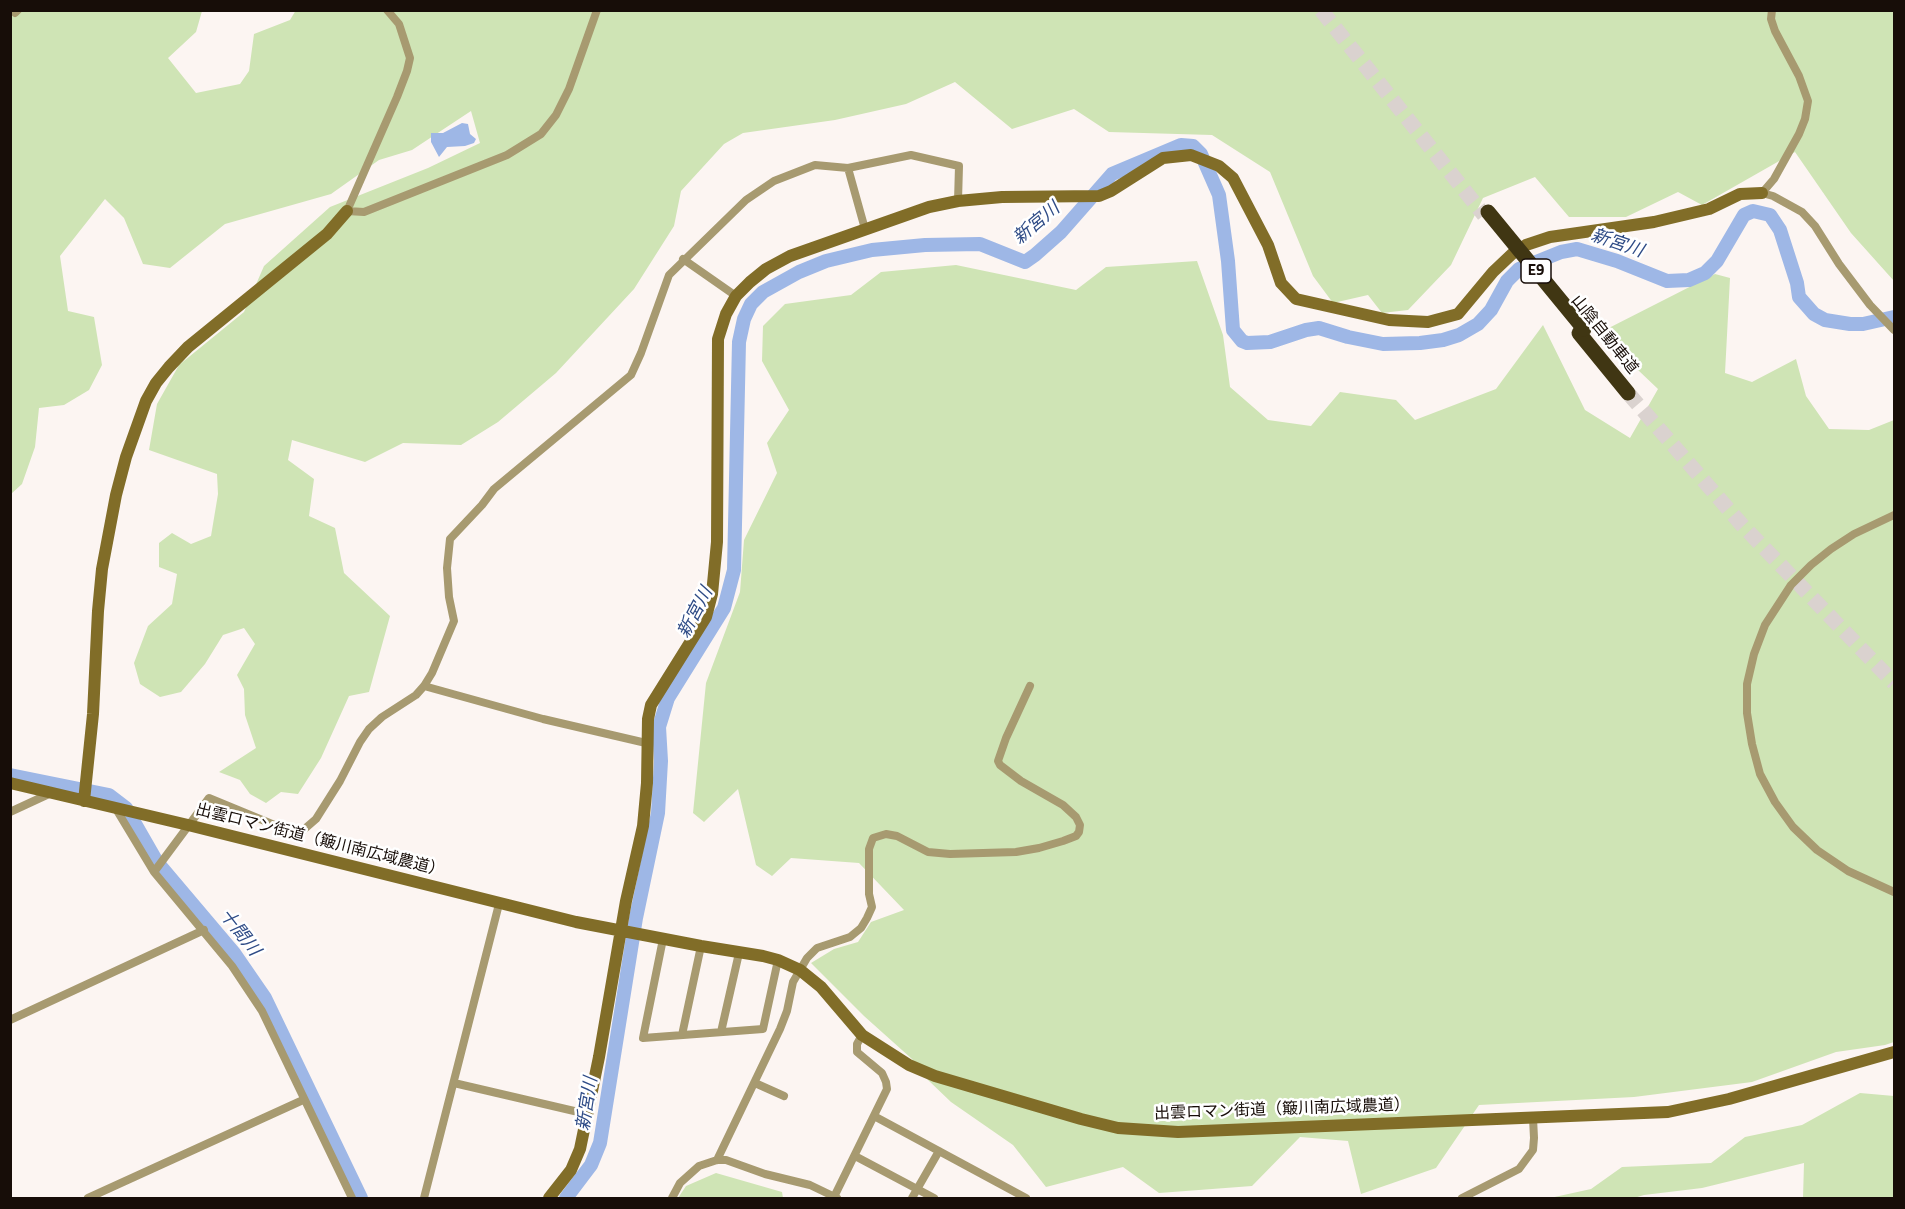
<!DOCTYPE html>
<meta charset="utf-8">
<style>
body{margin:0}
#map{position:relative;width:1905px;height:1209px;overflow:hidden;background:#fcf5f2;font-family:"Titillium Web",sans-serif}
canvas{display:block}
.frame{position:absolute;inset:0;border:12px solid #170d08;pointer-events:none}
</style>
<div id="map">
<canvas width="1905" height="1209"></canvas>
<div class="frame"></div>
</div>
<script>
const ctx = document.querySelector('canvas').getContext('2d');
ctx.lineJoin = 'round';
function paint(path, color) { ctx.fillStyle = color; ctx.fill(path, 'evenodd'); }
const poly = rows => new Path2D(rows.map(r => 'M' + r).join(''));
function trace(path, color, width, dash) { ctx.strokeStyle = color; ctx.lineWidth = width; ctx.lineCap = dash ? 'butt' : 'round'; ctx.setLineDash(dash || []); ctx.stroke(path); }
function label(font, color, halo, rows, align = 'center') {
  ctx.font = font + ' "Titillium Web","Noto Sans JP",sans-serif'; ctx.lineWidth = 5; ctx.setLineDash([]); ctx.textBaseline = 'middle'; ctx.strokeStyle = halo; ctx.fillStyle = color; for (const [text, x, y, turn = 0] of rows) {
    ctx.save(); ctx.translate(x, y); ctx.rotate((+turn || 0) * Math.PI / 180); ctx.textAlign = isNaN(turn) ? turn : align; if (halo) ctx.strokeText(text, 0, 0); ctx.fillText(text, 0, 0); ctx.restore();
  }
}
paint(poly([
 [296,10,1894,11,1894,281,1851,233,1795,152,1702,205,1678,192,1626,217,1569,217,1535,177,1483,198,1451,265,1408,310,1382,313,1368,295,1333,303,1313,276,1270,172,1212,135,1109,132,1074,109,1012,129,955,82,906,104,835,120,743,133,724,144,681,191,674,226,634,289,556,373,498,422,461,445,403,443,365,462,292,440,288,460,314,479,309,516,335,528,344,573,390,616,369,692,349,696,321,758,298,794,281,792,266,803,250,794,240,780,219,772,256,748,245,715,244,689,237,675,255,644,244,628,223,635,205,664,181,692,160,697,140,684,134,663,148,626,172,604,177,574,159,567,159,543,172,533,191,544,211,536,218,494,217,474,149,450,157,404,179,365,244,312,264,266,330,207,428,168,480,143,471,111,412,150,379,160,331,194,225,224,170,268,143,264,124,218,105,199,60,256,68,311,94,317,102,365,89,390,64,405,39,408,35,447,22,484,11,494,11,11,202,11,196,32,168,58,196,93,240,84,249,71,254,34,290,20],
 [1197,261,1223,335,1230,387,1268,420,1311,426,1340,392,1396,400,1415,420,1496,389,1543,325,1585,410,1630,438,1658,389,1599,333,1715,274,1730,278,1725,373,1752,382,1796,359,1806,396,1829,429,1869,430,1894,420,1894,1042,1885,1045,1836,1052,1752,1082,1634,1097,1479,1105,1436,1168,1361,1194,1348,1141,1300,1137,1252,1186,1159,1193,1123,1167,1046,1187,1013,1145,951,1102,928,1080,912,1059,864,1016,811,963,834,949,858,942,871,922,904,910,859,863,791,858,772,876,756,865,738,789,704,822,693,813,706,683,740,592,744,540,777,473,767,443,789,410,762,361,763,326,785,304,851,295,881,272,956,265,1076,290,1106,267],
 [1860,1093,1894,1096,1894,1198,1803,1198,1804,1163,1702,1188,1644,1195,1634,1198,1550,1198,1591,1189,1622,1167,1711,1163,1745,1137,1802,1125],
 [716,1173,782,1192,783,1198,678,1198,686,1186]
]), '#cfe4b5');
paint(poly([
 [462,123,468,124,470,134,476,139,474,143,465,146,447,147,439,157,431,142,431,133,443,133]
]), '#9eb7e6');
trace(poly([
 [10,775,109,795,126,808,157,862,234,953,265,998,361,1198],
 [566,1198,591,1165,600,1143,636,918,658,813,661,761,659,727,668,698,724,608,734,570,739,342,744,319,751,304,763,292,799,272,826,261,872,250,925,245,980,244,1025,262,1035,255,1061,232,1112,174,1181,145,1193,146,1201,154,1219,195,1228,261,1233,330,1242,341,1247,343,1270,342,1306,330,1319,328,1348,337,1383,344,1420,343,1443,340,1459,335,1478,324,1491,310,1507,281,1519,269,1561,252,1577,249,1617,261,1667,281,1689,280,1705,273,1717,261,1744,215,1753,211,1770,215,1780,230,1797,283,1799,297,1814,314,1825,320,1850,324,1863,324,1894,317]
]), '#9eb7e6', 14);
trace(poly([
 [1321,10,1484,215],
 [1628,393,1742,525,1894,683]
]), '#dad2cf', 15, [15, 8]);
trace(poly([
 [387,10,399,24,410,58,407,71,397,97,347,211,364,212,507,155,541,134,556,115,569,89,597,10],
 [1772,10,1771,19,1775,31,1799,76,1808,101,1805,119,1799,134,1774,179,1762,193,1773,196,1802,212,1815,226,1839,264,1870,305,1894,330],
 [15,13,18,10],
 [848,168,865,229],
 [683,259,736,296],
 [1894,515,1854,534,1831,549,1811,565,1791,585,1765,625,1754,654,1747,684,1747,713,1752,744,1760,774,1775,802,1793,827,1817,850,1848,871,1894,892],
 [424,686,543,719,646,743],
 [116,809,154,872,232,966,262,1011,352,1198],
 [10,812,51,793],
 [154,872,209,798,289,831,301,832,316,819,340,781,360,742,369,729,382,717,416,695,424,686,432,673,454,621,449,597,447,568,450,539,482,505,494,489,631,375,641,353,669,275,746,200,774,181,815,165,848,168,911,155,959,166,958,201],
 [663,939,643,1038,763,1029,778,960],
 [10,1020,204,930],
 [721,1032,739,953],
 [682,1035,701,946],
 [454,1083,587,1114],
 [755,1083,784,1096],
 [874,1116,1026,1198],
 [855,1156,934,1198],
 [717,1160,780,1029,787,1011,793,982,807,958,817,948,850,937,861,928,867,918,872,907,869,894,869,849,873,838,886,834,897,836,928,852,950,854,1016,852,1039,848,1063,841,1076,836,1079,832,1080,825,1076,817,1063,805,1021,781,1000,765,998,761,1006,738,1030,686],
 [834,1197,887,1089,886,1082,882,1073,857,1052,857,1044,862,1035],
 [88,1198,303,1100],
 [424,1198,499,904],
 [672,1198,680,1183,699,1166,717,1160,726,1160,765,1174,810,1185,837,1198],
 [912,1198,939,1151],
 [1462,1198,1519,1169,1533,1150,1534,1138,1533,1118]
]), '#a79a70', 8);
trace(poly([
 [10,783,188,825,576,922,701,946,763,956,778,960,800,970,821,987,862,1035,909,1065,935,1076,1081,1119,1118,1128,1178,1132,1668,1112,1729,1099,1894,1052],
 [84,801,93,714,98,611,102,569,116,495,126,457,146,401,156,383,169,367,188,347,327,234,347,211],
 [549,1198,571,1170,580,1149,599,1057,626,901,643,826,647,783,648,719,651,705,706,617,712,594,717,542,718,339,726,314,736,296,750,282,766,269,790,256,929,207,958,201,1002,197,1099,196,1111,191,1163,158,1191,155,1219,166,1233,178,1268,245,1281,283,1296,299,1389,320,1428,322,1458,314,1493,272,1512,254,1526,245,1550,237,1654,222,1709,209,1740,194,1762,193]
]), '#816d28', 12);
trace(poly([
 [1579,333,1628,393]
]), '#403613', 15);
trace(poly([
 [1488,212,1584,329]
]), '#403613', 15);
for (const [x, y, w] of [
 [1536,271,30]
]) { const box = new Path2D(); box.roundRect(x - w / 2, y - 12, w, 24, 4.5); ctx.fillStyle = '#fff'; ctx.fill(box); trace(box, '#170d08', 1.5); }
label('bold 15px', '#170d08', null, [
 ["E9",1536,271]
]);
label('16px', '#170d08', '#fff', [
 ["山陰自動車道",1604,335,51],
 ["出雲ロマン街道（簸川南広域農道）",320,841,14],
 ["出雲ロマン街道（簸川南広域農道）",1282,1110,-2]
]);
label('italic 18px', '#2e4b86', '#fff', [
 ["新宮川",1037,224,-40],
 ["新宮川",1617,244,19],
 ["新宮川",696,613,-62],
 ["十間川",239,933,52],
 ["新宮川",588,1104,-81]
]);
</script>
